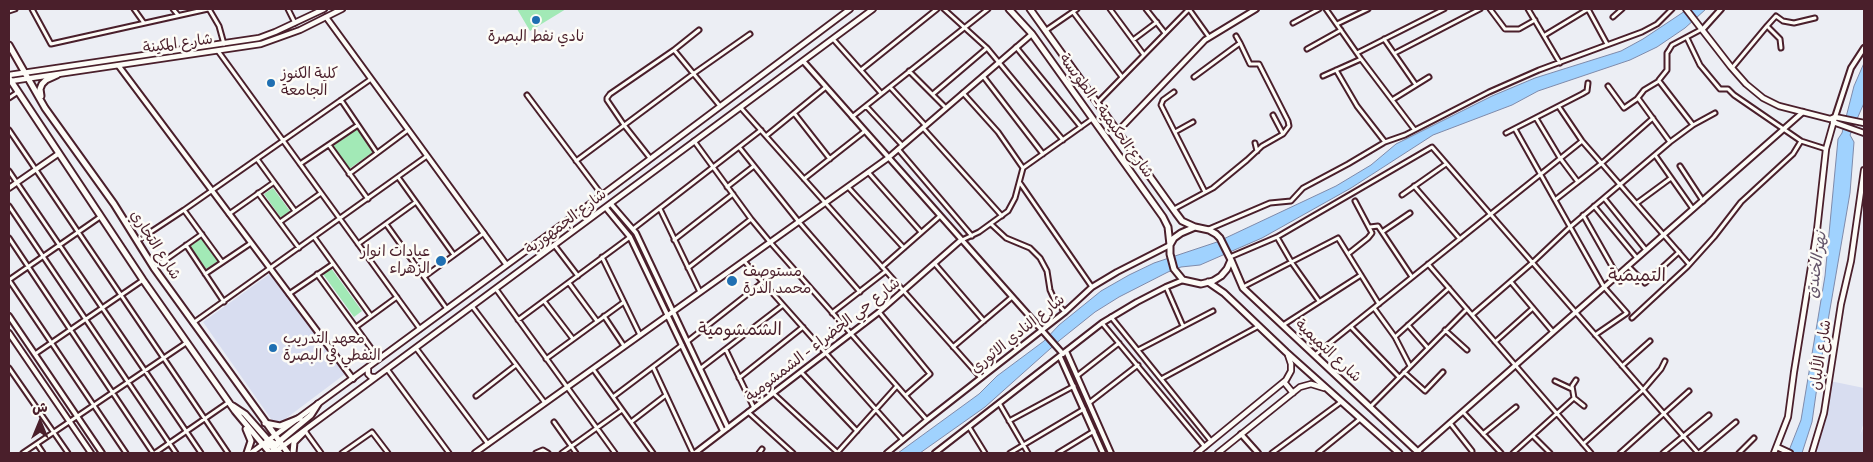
<!DOCTYPE html>
<meta charset="utf-8">
<style>
body{margin:0}
#map{position:relative;width:1873px;height:462px;overflow:hidden;background:#eceef4;font-family:"Patrick Hand","Playpen Sans Arabic",sans-serif}
canvas{display:block}
.frame{position:absolute;inset:0;border:10px solid #4a1f2b;pointer-events:none}
.north{position:absolute;left:15px;top:397px;width:50px;height:50px;-webkit-text-stroke:4px #fdfcf7;paint-order:stroke;rotate:0deg;font-size:14px;font-weight:700;line-height:20px;text-align:center;color:#4a1f2b}
.north::after{content:'';display:block;margin:auto;width:18px;height:22px;background:#4a1f2b;clip-path:polygon(50% 0,100% 100%,50% 72%,0 100%)}
</style>
<div id="map">
<canvas width="1873" height="462"></canvas>
<div class="frame"></div>
<div class="north">ش</div>
</div>
<script>
const ctx = document.querySelector('canvas').getContext('2d');
ctx.lineJoin = 'round';
function paint(path, color) { ctx.fillStyle = color; ctx.fill(path, 'evenodd'); }
const poly = rows => new Path2D(rows.map(r => 'M' + r).join(''));
function trace(path, color, width, dash) { ctx.strokeStyle = color; ctx.lineWidth = width; ctx.lineCap = dash ? 'butt' : 'round'; ctx.setLineDash(dash || []); ctx.stroke(path); }
function label(font, color, halo, rows, align = 'center') {
  ctx.font = font + ' "Patrick Hand","Playpen Sans Arabic",sans-serif'; ctx.lineWidth = 5; ctx.setLineDash([]); ctx.textBaseline = 'middle'; ctx.strokeStyle = halo; ctx.fillStyle = color; for (const [text, x, y, turn = 0] of rows) {
    ctx.save(); ctx.translate(x, y); ctx.rotate((+turn || 0) * Math.PI / 180); ctx.textAlign = isNaN(turn) ? turn : align; if (halo) ctx.strokeText(text, 0, 0); ctx.fillText(text, 0, 0); ctx.restore();
  }
}
paint(poly([
 [271,273,345,374,276,426,203,322],
 [1830,381,1864,388,1864,422,1860,435,1864,426,1864,453,1812,453]
]), '#d8ddf0');
paint(poly([
 [517,9,566,9,530,31],
 [357,129,373,152,349,169,333,146],
 [273,188,290,211,281,218,264,194],
 [202,238,218,261,206,269,190,246],
 [331,268,362,311,354,317,323,274]
]), '#a2e9b6');
const water = poly([
 [1688,9,1706,9,1685,28,1657,47,1630,60,1538,91,1512,105,1433,135,1351,188,1262,238,1200,265,1181,267,1168,272,1119,297,1095,312,1060,340,985,407,920,453,898,453,979,394,997,376,1044,341,1059,325,1101,291,1129,275,1154,263,1217,242,1336,186,1371,165,1396,144,1492,96,1535,78,1621,51,1643,39,1688,9],
 [1864,63,1864,103,1850,135,1854,142,1850,193,1819,373,1812,422,1802,453,1788,453,1801,420,1825,276,1838,139,1842,133,1854,86,1864,63]
]);
paint(water, '#a0d2fe');
trace(water, '#7e8aaa', 1);
const minor = poly([
 [32,9,51,44,208,9],
 [134,9,144,23],
 [173,9,178,15],
 [209,9,219,26,224,44],
 [288,9,295,23],
 [944,9,987,48,1063,140],
 [1110,9,1144,55],
 [1146,9,1165,33],
 [1326,9,1361,59,1414,129],
 [1490,9,1505,29,1519,29,1535,20],
 [1528,9,1560,63],
 [1588,9,1607,44],
 [9,11,15,9],
 [1073,12,1122,77],
 [1613,17,1622,9],
 [1293,23,1319,9],
 [1337,24,1368,9],
 [1767,26,1776,16,1783,21,1794,23,1815,18],
 [1045,31,1077,9],
 [1545,35,1588,9],
 [1687,38,1700,65,1720,89,1728,89,1734,95,1801,141,1826,149],
 [833,39,881,93],
 [1384,39,1416,85],
 [1133,40,1157,22],
 [1016,47,1081,127],
 [1307,49,1341,30],
 [674,50,720,106],
 [218,51,420,329],
 [1357,53,1444,9],
 [1395,53,1480,9],
 [1732,68,1767,26,1780,39,1781,48],
 [861,70,937,9],
 [1336,70,1357,106,1385,142],
 [909,71,946,108],
 [983,76,1043,154],
 [1323,76,1361,59],
 [1194,77,1240,43,1236,36],
 [1659,80,1667,70,1667,53,1669,50,1672,45,1702,29],
 [1608,86,1624,108,1637,99,1644,90,1659,81,1693,125],
 [890,87,925,125],
 [1174,92,1163,100,1161,105,1205,192],
 [963,93,998,132,1023,168],
 [933,94,987,48],
 [527,95,602,195],
 [9,98,18,92],
 [1638,98,1670,142],
 [341,100,377,153],
 [1392,100,1429,77],
 [1097,103,1189,9,1209,37],
 [866,106,902,145],
 [1559,107,1582,141,1689,264],
 [741,108,981,378],
 [794,113,830,159],
 [1273,115,1283,134],
 [852,117,988,9],
 [1536,118,1560,158,1578,182],
 [923,128,1002,216],
 [1515,129,1604,287,1627,313,1595,335],
 [9,130,228,453],
 [1175,132,1193,122],
 [1506,133,1582,94,1587,91,1588,83],
 [766,136,826,87],
 [694,141,751,219,770,242,927,420],
 [1255,143,1257,151],
 [329,145,368,199],
 [739,147,799,222,860,292],
 [898,149,972,236],
 [1655,155,1693,209],
 [650,158,624,125,607,100,607,98,610,94,674,50,699,30],
 [257,159,295,211],
 [576,161,693,74,750,34],
 [300,164,358,125],
 [1680,166,1703,201],
 [9,171,201,453],
 [868,172,921,232],
 [349,174,408,130],
 [398,177,454,255],
 [804,179,865,131],
 [1020,183,1092,287],
 [1414,186,1460,239],
 [727,187,754,166],
 [848,187,904,248],
 [258,193,299,248],
 [1402,195,1446,164],
 [1604,198,1646,250],
 [1555,200,1602,163,1653,118],
 [1637,203,1671,178],
 [9,206,176,453],
 [1594,206,1637,258],
 [660,209,700,292],
 [1174,209,1213,188,1247,160,1262,146,1283,134,1289,126,1288,121,1261,68,1259,64,1250,64,1240,43],
 [184,210,222,262],
 [229,214,273,183],
 [1583,215,1617,275],
 [280,222,321,193],
 [386,224,447,309],
 [991,224,1006,238,1030,248,1040,258,1047,271,1050,290,1055,301,1065,312],
 [1370,227,1378,226,1412,277],
 [633,229,761,130],
 [1209,229,1270,203,1291,201,1303,188,1348,164,1385,142,1405,135,1489,92,1539,70,1642,32,1657,24,1672,9],
 [1382,232,1410,213],
 [314,237,371,316],
 [1277,237,1292,263,1319,301],
 [9,238,153,453],
 [674,240,733,194],
 [962,240,979,232,1008,211,1015,198,1023,168,1092,119],
 [137,241,184,210,371,79],
 [358,244,416,202],
 [186,245,224,302],
 [555,246,578,276],
 [1348,254,1368,238,1372,233,1355,201],
 [602,257,640,335],
 [1230,257,1277,237,1432,147,1698,453],
 [744,261,903,440],
 [935,264,984,321],
 [1428,264,1591,453],
 [1628,266,1645,283,1679,252],
 [882,267,940,216],
 [154,268,202,234],
 [688,268,751,219],
 [205,274,251,243],
 [317,274,379,359],
 [424,277,484,233],
 [9,280,126,453],
 [9,280,100,217],
 [1511,282,1553,332],
 [569,283,597,321],
 [1166,287,1183,326],
 [1243,287,1338,238,1379,304],
 [496,289,615,453],
 [289,294,333,264],
 [544,301,573,339],
 [472,306,545,403],
 [1374,308,1395,337,1410,366],
 [879,312,930,374,906,395],
 [832,313,886,271],
 [1472,315,1532,263,1570,227,1670,142,1693,125,1715,113],
 [604,316,624,346],
 [1111,317,1211,441],
 [1632,318,1687,267,1714,237,1741,202,1793,154,1801,141],
 [518,320,630,237],
 [193,323,427,156],
 [1102,323,1205,447],
 [1283,325,1361,275],
 [1408,325,1428,348],
 [356,327,397,297],
 [1351,327,1399,377],
 [1445,330,1467,350],
 [1395,337,1449,288],
 [688,341,763,282],
 [1495,342,1533,308],
 [953,347,1012,297],
 [416,348,488,444],
 [726,350,754,408],
 [1138,350,1213,311],
 [35,354,143,280],
 [1315,355,1582,141],
 [546,359,624,302],
 [1622,366,1650,341],
 [653,367,693,453],
 [9,368,68,453],
 [701,368,783,305],
 [387,369,449,453],
 [593,369,653,453],
 [801,372,857,431],
 [1404,372,1425,391,1443,372],
 [1077,376,1119,343],
 [739,378,803,327],
 [1161,379,1259,326],
 [1555,381,1572,389],
 [773,393,838,453],
 [476,396,516,365],
 [613,397,682,345],
 [1574,398,1584,406],
 [999,403,1028,453],
 [1089,403,1138,365],
 [1370,407,1467,309],
 [748,412,793,453],
 [1463,412,1501,453],
 [1009,421,1074,386],
 [554,422,576,453],
 [631,422,666,395],
 [1450,423,1472,451,1472,453],
 [969,427,985,453],
 [305,431,321,453],
 [1483,434,1516,407],
 [1533,436,1550,453],
 [37,444,43,453],
 [1583,444,1643,390,1661,369,1665,361],
 [23,453,186,343],
 [155,453,229,402],
 [342,453,372,432,388,453],
 [536,453,543,450,548,453],
 [562,453,622,410],
 [759,453,762,449],
 [837,453,897,386],
 [1010,453,1084,409],
 [1058,453,1094,431],
 [1272,453,1341,402],
 [1318,453,1360,419],
 [1513,453,1574,398,1572,386,1576,380],
 [1620,453,1689,391],
 [1663,453,1709,415],
 [1699,453,1736,422],
 [1739,453,1754,438]
]);
const tertiary = poly([
 [326,17,506,264],
 [1703,29,1721,9],
 [804,62,1063,354],
 [118,65,353,379],
 [1835,117,1851,68,1864,48],
 [1117,132,1205,40,1256,9],
 [9,188,58,154],
 [611,204,636,233,728,428],
 [606,208,630,237,723,431],
 [9,316,102,453],
 [9,333,91,453],
 [1066,351,1111,453],
 [1060,357,1103,453],
 [1241,434,1258,453],
 [1417,452,1803,112],
 [475,453,888,158,1032,34],
 [695,453,879,312,961,240],
 [887,453,927,420,1065,312,1092,287,1117,272,1170,245],
 [935,453,1102,323,1137,302,1166,287,1183,280]
]);
const secondary = poly([
 [1686,9,1731,67,1746,84,1763,98,1779,106,1830,119,1835,117,1864,123],
 [9,75,259,38,275,32,324,9],
 [11,81,261,44,300,30,342,9],
 [1833,122,1864,133],
 [368,368,368,374,371,377,376,377],
 [1284,382,1293,393],
 [1777,447,1790,453],
 [275,452,873,9],
 [251,453,602,195,850,9],
 [1197,453,1286,380,1291,371,1291,364,1288,355],
 [1218,453,1300,387,1311,384,1324,388],
 [1774,453,1788,417,1794,372,1817,230,1826,149,1835,117],
 [1812,453,1824,413,1841,304,1851,261,1864,170]
]);
const primary = poly([
 [1009,9,1032,34,1163,217,1168,227,1170,245],
 [1030,9,1176,213,1182,221,1195,227],
 [9,45,45,108,114,204,154,268,288,453],
 [9,78,143,280,235,411,270,453],
 [41,96,40,89,42,84,46,80,57,75],
 [1195,227,1209,230,1216,234,1220,238,1231,260,1227,269,1221,276,1213,281,1201,284,1183,280,1174,269,1170,254,1170,245,1174,238,1181,233,1195,227],
 [1231,260,1243,288,1419,453],
 [1208,282,1224,293,1286,352,1399,453],
 [233,406,245,414,268,440,277,445],
 [265,423,280,426,300,418],
 [246,429,251,441,247,453],
 [263,445,271,446,280,453],
 [272,453,275,445,311,415,318,404],
 [293,453,294,442,305,431]
]);
trace(minor, '#4a1f2b', 7);
trace(tertiary, '#4a1f2b', 8);
trace(secondary, '#4a1f2b', 8);
trace(primary, '#4a1f2b', 9);
trace(minor, '#fdfcf7', 3);
trace(tertiary, '#fdfcf7', 4);
trace(secondary, '#fdfcf7', 4.5);
trace(primary, '#fdfcf7', 5);
for (const [x, y, r, color] of [
 [536,20,5,"#1f6fb2"],
 [271,83,5,"#1f6fb2"],
 [441,261,6,"#1f6fb2"],
 [732,281,6,"#1f6fb2"],
 [273,348,5,"#1f6fb2"]
]) { const dot = new Path2D(); dot.arc(x, y, r, 0, 2 * Math.PI); ctx.fillStyle = color; ctx.fill(dot); trace(dot, '#fdfcf7', 2); }
label('15px', '#4a1f2b', '#fdfcf7', [
 ["نادي نفط البصرة",536,37,"center"],
 ["كلية الكنوز",281,74],
 ["الجامعة",281,91],
 ["عيادات انوار",430,252,"right"],
 ["الزهراء",430,269,"right"],
 ["مستوصف",743,272],
 ["محمد الدرة",743,289],
 ["معهد التدريب",283,339],
 ["النفطي في البصرة",283,356]
], 'left');
label('15px', '#4a1f2b', '#fdfcf7', [
 ["شارع المكينة",178,44,-8],
 ["شارع الحكيمية - الطويسة",1106,116,54],
 ["شارع الجمهورية",566,222,-37],
 ["شارع التجاري",155,245,57],
 ["شارع النادي الاثوري",1018,334,-39],
 ["شارع حي الخضراء - الشمشومية",823,340,-38],
 ["شارع التميمية",1328,351,43],
 ["شارع الألبان",1821,355,-81]
]);
label('italic 16px', '#64556a', '#fdfcf7', [
 ["نهر الخندق",1817,265,-82]
]);
label('18px', '#4a1f2b', '#fdfcf7', [
 ["التميمية",1637,276],
 ["الشمشومية",740,330]
]);
</script>
